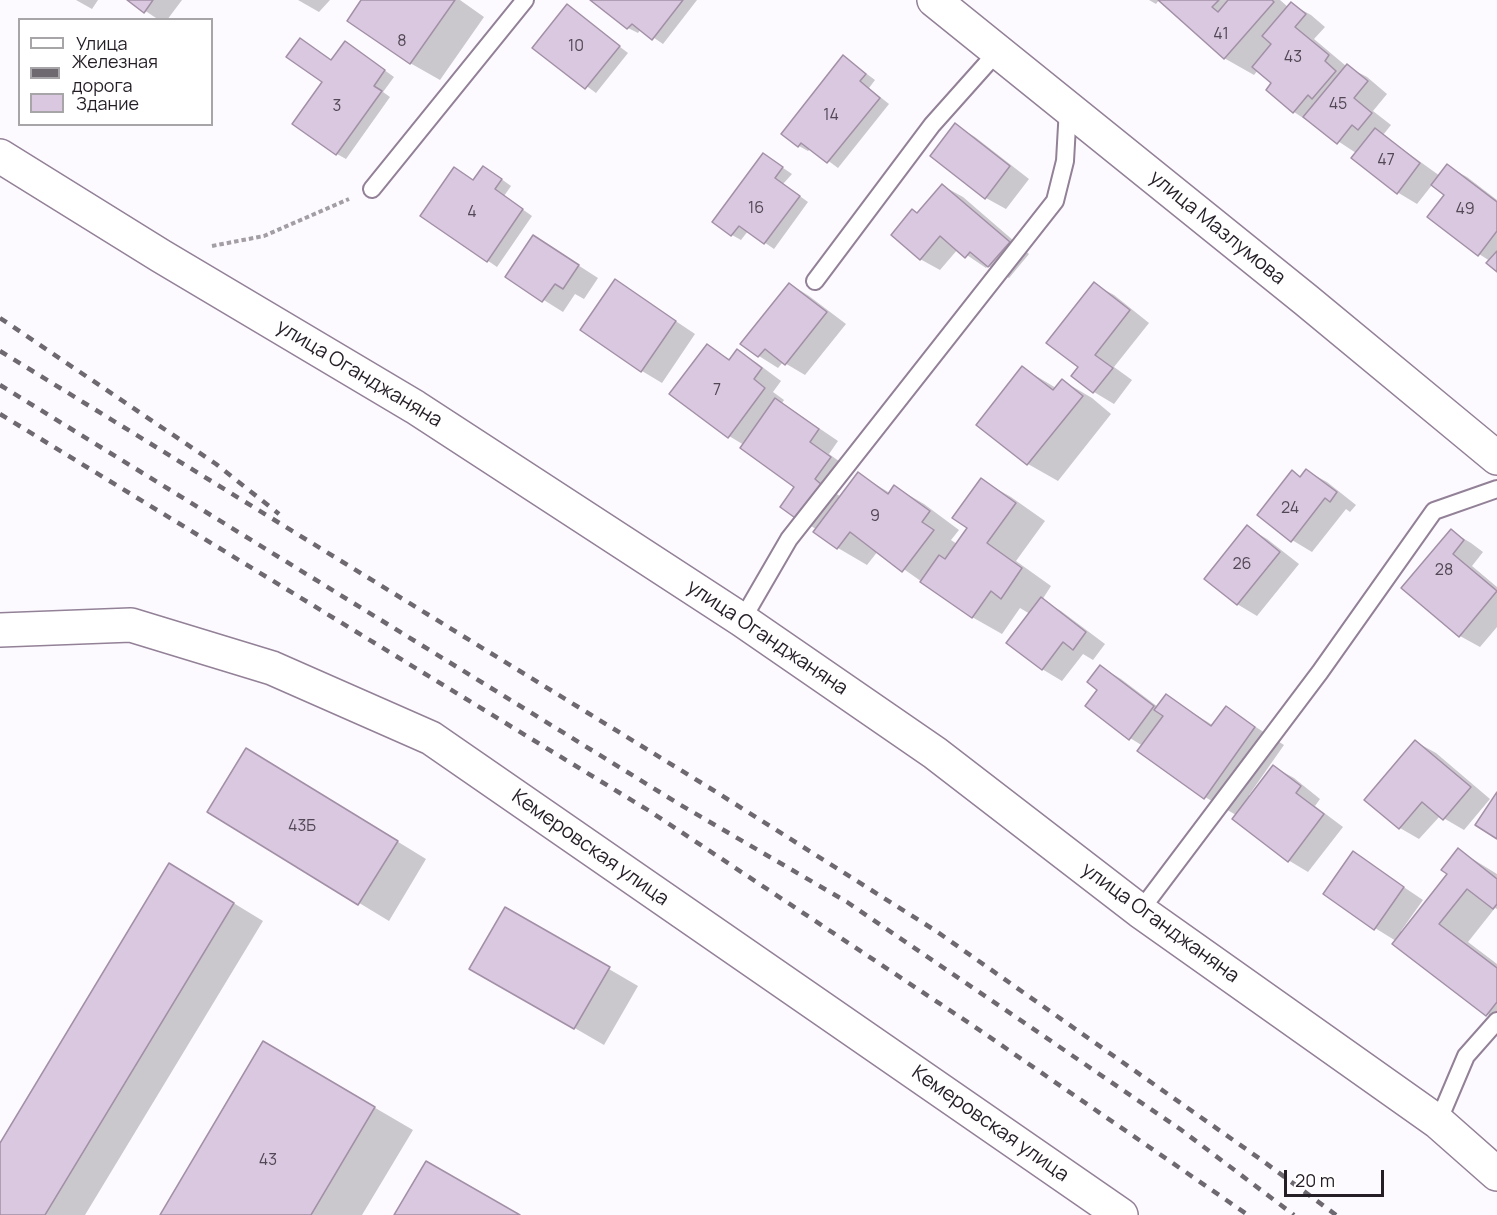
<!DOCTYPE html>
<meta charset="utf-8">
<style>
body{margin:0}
#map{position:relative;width:1497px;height:1215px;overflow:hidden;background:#fdfaff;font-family:Manrope,sans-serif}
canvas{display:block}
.legend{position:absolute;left:18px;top:18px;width:195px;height:108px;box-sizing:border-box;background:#fff;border:2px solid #a8a5a9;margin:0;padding:8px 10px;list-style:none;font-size:18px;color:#251e27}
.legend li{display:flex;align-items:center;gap:12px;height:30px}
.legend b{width:30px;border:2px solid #a8a5a9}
.scale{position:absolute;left:1284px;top:1170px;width:100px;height:27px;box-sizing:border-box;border:3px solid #251e27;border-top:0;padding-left:8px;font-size:18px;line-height:21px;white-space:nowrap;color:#251e27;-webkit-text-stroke:4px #fff;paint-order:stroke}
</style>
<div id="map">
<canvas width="1497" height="1215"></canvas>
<ul class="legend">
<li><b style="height:8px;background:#fff"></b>Улица</li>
<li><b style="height:8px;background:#6e6870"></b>Железная дорога</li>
<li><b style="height:16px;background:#dac8e0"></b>Здание</li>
</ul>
<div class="scale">20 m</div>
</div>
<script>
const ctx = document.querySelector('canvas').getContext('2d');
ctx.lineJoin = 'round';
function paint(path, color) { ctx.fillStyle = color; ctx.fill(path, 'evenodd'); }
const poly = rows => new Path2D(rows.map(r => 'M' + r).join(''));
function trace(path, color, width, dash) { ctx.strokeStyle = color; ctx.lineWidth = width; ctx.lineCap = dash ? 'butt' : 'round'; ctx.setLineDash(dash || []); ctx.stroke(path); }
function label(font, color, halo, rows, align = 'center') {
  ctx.font = font + ' Manrope,sans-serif'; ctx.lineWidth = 4.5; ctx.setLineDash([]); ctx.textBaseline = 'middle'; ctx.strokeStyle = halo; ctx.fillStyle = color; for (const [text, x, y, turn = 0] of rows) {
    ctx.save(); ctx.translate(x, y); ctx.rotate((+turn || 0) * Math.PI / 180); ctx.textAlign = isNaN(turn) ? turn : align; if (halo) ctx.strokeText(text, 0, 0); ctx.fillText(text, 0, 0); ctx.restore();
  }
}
paint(poly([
 [76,0,98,0,92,9],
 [129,0,182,0,167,20,159,20],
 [298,0,330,0,319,12],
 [363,0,460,0,484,17,440,80,410,63],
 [592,0,697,0,663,44,641,29,638,33,628,28],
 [1149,0,1159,0,1156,4],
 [1159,0,1280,0,1288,7,1291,4,1311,15,1325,27,1314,39,1346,66,1367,77,1387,94,1373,111,1391,125,1383,135,1440,176,1447,166,1467,177,1497,200,1497,270,1490,261,1479,254,1446,195,1432,185,1417,204,1397,192,1356,153,1294,112,1274,83,1258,70,1254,75,1224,58],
 [567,6,628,53,596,93,534,47],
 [355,49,394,77,383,92,390,97,346,159,337,154,324,82,332,62],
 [844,57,875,80,869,88,889,104,838,168,811,148,808,151,799,146],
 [955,125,975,137,1029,179,1006,209,986,198],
 [764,155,792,174,783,184,808,202,774,249,748,231,741,240,732,235],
 [493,173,511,186,504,196,532,216,497,267,423,216,474,181],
 [943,186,963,197,1029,254,1009,278,988,266,986,268,958,249,940,270,920,259,918,214],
 [553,249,598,278,584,299,575,294,563,312,507,277],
 [616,281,695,334,662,383,642,371,582,329],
 [790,284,809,296,846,324,805,375,783,362,778,368,759,356],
 [1094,284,1114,295,1149,323,1114,367,1132,380,1114,404,1094,392,1080,367],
 [707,346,731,360,738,351,757,363,781,381,773,392,784,400,782,403,838,441,829,454,850,469,834,492,841,497,858,474,890,493,895,487,924,504,959,530,951,540,957,544,969,528,981,480,1011,497,1045,521,1016,561,1051,586,1042,600,1061,611,1105,644,1093,660,1083,654,1062,681,1042,669,1030,614,1020,608,1002,634,972,617,878,551,867,565,838,548,816,529,799,519,797,486,744,445,729,436],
 [1023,368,1056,388,1063,381,1092,398,1111,414,1058,481,1028,464,978,425],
 [1307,471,1327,482,1356,505,1350,512,1346,509,1312,552,1292,540,1259,515,1292,472,1301,478],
 [1247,527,1267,539,1299,564,1257,616,1237,604],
 [1451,531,1471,543,1483,552,1472,566,1497,587,1497,627,1480,647,1460,636,1403,588],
 [1101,667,1121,679,1158,707,1166,696,1214,726,1226,708,1284,745,1249,795,1251,796,1274,767,1294,778,1320,799,1315,806,1343,827,1308,872,1288,860,1236,815,1205,797,1139,751,1143,746,1130,738,1099,689],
 [1416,742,1436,753,1490,799,1464,830,1440,816,1419,839,1400,828],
 [276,767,426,859,389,921,209,812],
 [1458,850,1497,874,1497,909,1495,908,1468,942,1497,964,1497,1021,1395,943,1396,941,1375,928,1353,853,1423,900,1401,931,1403,933,1449,874],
 [199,882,263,921,85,1215,0,1215,0,1145],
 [506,909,638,986,604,1045,471,968],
 [264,1043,413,1130,362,1215,162,1215]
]), '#0003');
const building = poly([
 [127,0,153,0,144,13,127,0],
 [361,0,455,0,410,64,347,21,361,0],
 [590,0,683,0,652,40,632,24,627,29,590,0],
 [1158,0,1219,0,1212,7,1218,12,1228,0,1272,0,1274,2,1224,59,1158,0],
 [1291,2,1306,14,1295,27,1329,55,1325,61,1336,71,1312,99,1308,95,1293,113,1266,90,1271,83,1252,67,1271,44,1262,36,1291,2],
 [567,4,620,46,585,89,532,48,567,4],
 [300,38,331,60,345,41,385,70,374,86,382,91,336,155,292,124,322,82,286,57,300,38],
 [843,55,866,74,860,81,880,98,827,163,801,143,798,147,781,134,843,55],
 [1347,64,1368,81,1354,98,1372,113,1358,130,1352,125,1337,144,1303,117,1347,64],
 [955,123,1010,166,985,199,930,156,955,123],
 [1375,128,1420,163,1397,194,1351,158,1375,128],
 [763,153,783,167,775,178,800,196,764,244,739,226,731,236,712,222,763,153],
 [1447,164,1497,202,1497,231,1478,256,1427,217,1444,195,1431,185,1447,164],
 [483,166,502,179,495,189,523,209,487,262,420,216,454,167,473,180,483,166],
 [942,184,1010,242,988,267,970,252,965,258,940,236,920,260,891,235,912,209,917,213,942,184],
 [533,235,579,265,563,289,555,284,542,302,505,277,533,235],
 [1497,251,1497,272,1486,263,1497,251],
 [615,279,676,321,641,372,580,330,615,279],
 [1094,282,1130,310,1095,355,1113,368,1093,393,1071,376,1078,367,1046,343,1094,282],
 [789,283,827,312,785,365,765,349,758,357,740,344,789,283],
 [707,344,729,360,737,349,762,368,754,379,765,388,728,438,669,394,707,344],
 [1022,366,1053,390,1062,379,1083,396,1027,465,976,425,1022,366],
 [775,398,819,429,810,442,831,457,815,479,822,485,798,520,780,507,794,487,740,448,775,398],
 [1306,469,1337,492,1330,502,1325,498,1291,542,1257,515,1292,470,1300,477,1306,469],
 [858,472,888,494,894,485,930,511,922,522,934,530,902,572,850,532,837,549,813,532,858,472],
 [981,478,1016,503,987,543,1022,568,1001,599,991,591,972,618,920,582,939,555,945,559,967,528,952,518,981,478],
 [1247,525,1280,552,1237,605,1204,579,1247,525],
 [1451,529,1464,540,1453,554,1497,591,1459,637,1401,588,1451,529],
 [1041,597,1086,632,1073,650,1063,642,1042,670,1006,643,1041,597],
 [1100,665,1154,706,1129,740,1085,706,1097,690,1087,682,1100,665],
 [1166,694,1211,726,1226,706,1255,727,1204,799,1137,751,1163,716,1154,710,1166,694],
 [1415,740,1471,787,1443,820,1422,802,1399,829,1364,800,1415,740],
 [246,748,398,841,358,905,207,812,246,748],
 [1273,765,1301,786,1296,793,1324,814,1288,862,1232,819,1273,765],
 [1497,792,1497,839,1475,825,1497,792],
 [1458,848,1497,879,1497,904,1493,909,1467,889,1439,924,1497,968,1497,1002,1486,1016,1392,944,1447,874,1441,870,1458,848],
 [1353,851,1404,887,1374,930,1323,894,1353,851],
 [169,863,234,903,45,1215,0,1215,0,1143,169,863],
 [505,907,610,967,574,1029,469,969,505,907],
 [263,1041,375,1107,311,1215,160,1215,263,1041],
 [426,1161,520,1215,394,1215,426,1161]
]);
paint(building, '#dac8e0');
trace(building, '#a290a7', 1.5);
const service = poly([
 [372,189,525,0],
 [815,281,932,125,998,51],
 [742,620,789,539,1055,201,1065,161,1068,108],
 [1140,911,1320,672,1434,511,1497,489],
 [1438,1122,1466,1056,1497,1021]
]);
const minor = poly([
 [0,156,161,256,415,407,742,620,935,753,1140,911,1438,1122,1497,1174],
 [0,630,131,625,272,668,431,738,1121,1215]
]);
const tertiary = poly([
 [934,0,1306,300,1497,458]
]);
trace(service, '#928197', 20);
trace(minor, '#928197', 36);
trace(tertiary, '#928197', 36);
trace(poly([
 [212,246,264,236,349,199]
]), '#a39ea5', 4, [4.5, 3]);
trace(service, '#fff', 16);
trace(minor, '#fff', 33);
trace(tertiary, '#fff', 33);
trace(poly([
 [0,318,216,464,279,514],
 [0,351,713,790,936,931,1263,1161,1336,1215],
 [0,385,679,804,847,902,1180,1129,1294,1215],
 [0,414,651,812,975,1027,1248,1215]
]), '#6e6870', 4.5, [8, 8]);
label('16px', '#524855', null, [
 ["41",1221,35],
 ["8",402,42],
 ["10",576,47],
 ["43",1293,58],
 ["45",1338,105],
 ["3",337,107],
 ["14",831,116],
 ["47",1386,161],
 ["16",756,209],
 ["49",1465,210],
 ["4",472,213],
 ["7",717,391],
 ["24",1290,509],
 ["9",875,517],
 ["26",1242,565],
 ["28",1444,571],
 ["43Б",302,827],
 ["43",268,1161]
]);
label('20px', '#251e27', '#fff', [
 ["улица Мазлумова",1217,228,39],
 ["улица Оганджаняна",359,374,31],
 ["улица Оганджаняна",767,638,34],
 ["Кемеровская улица",590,848,35],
 ["улица Оганджаняна",1160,923,36],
 ["Кемеровская улица",990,1124,35]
]);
</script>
